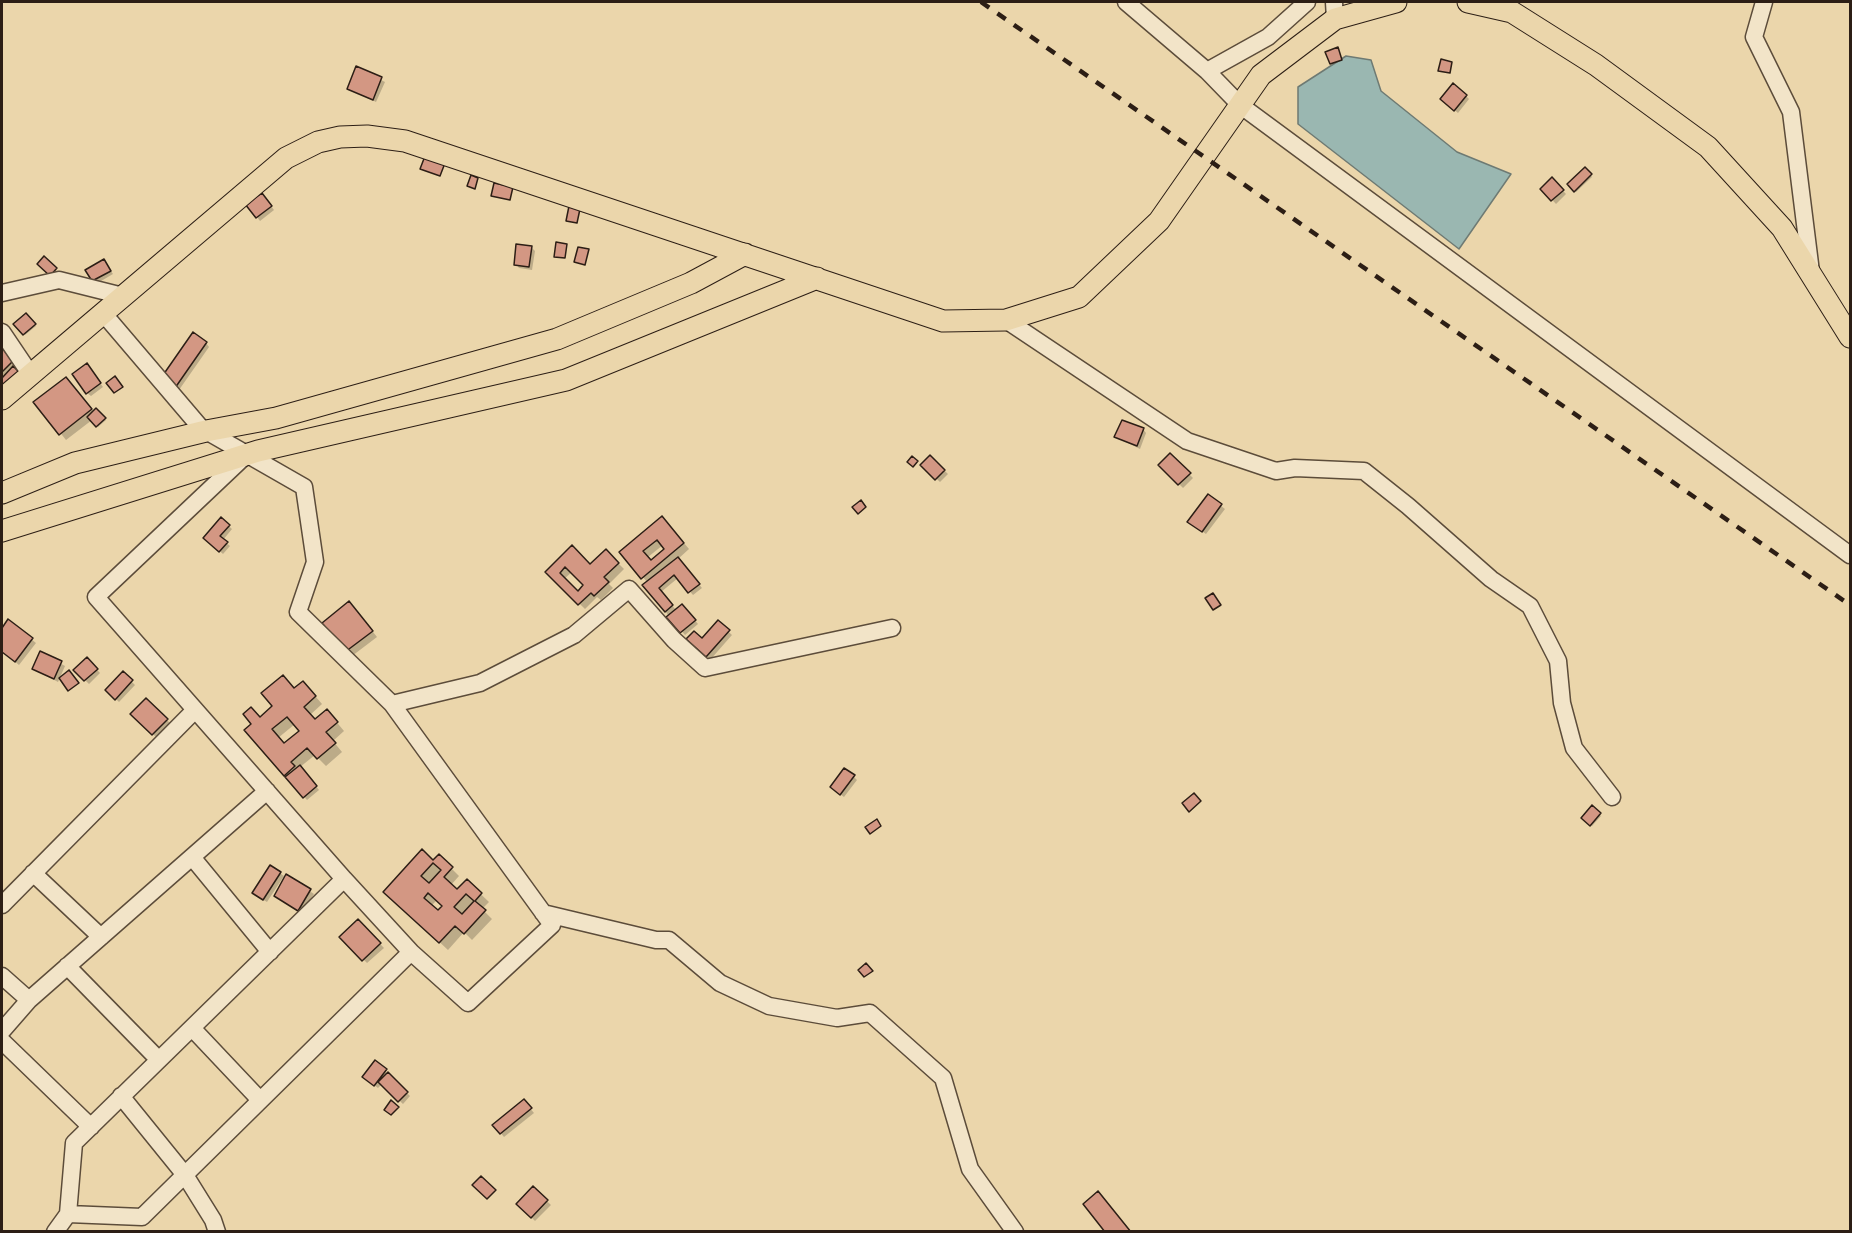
<!DOCTYPE html>
<style>
body{margin:0}
#map{position:relative;width:1852px;height:1233px;overflow:hidden;background:#ebd6ab;font-family:Cardo,serif}
canvas{display:block}
.frame{position:absolute;inset:0;border:3px solid #2c1e15;pointer-events:none}
</style>
<div id="map">
<canvas width="1852" height="1233"></canvas>
<div class="frame"></div>
</div>
<script>
const ctx = document.querySelector('canvas').getContext('2d');
ctx.lineJoin = 'round';
function paint(path, color) { ctx.fillStyle = color; ctx.fill(path, 'evenodd'); }
const poly = rows => new Path2D(rows.map(r => 'M' + r).join(''));
function trace(path, color, width, dash) { ctx.strokeStyle = color; ctx.lineWidth = width; ctx.lineCap = dash ? 'butt' : 'round'; ctx.setLineDash(dash || []); ctx.stroke(path); }
const water = poly([
 [1346,56,1371,60,1381,91,1457,152,1511,174,1459,249,1298,124,1298,87,1346,56]
]);
paint(water, '#9ab7b1');
trace(water, '#6e7a73', 1.5);
paint(poly([
 [357,68,385,82,376,102,349,88],
 [1466,96,1469,99,1458,113,1445,102],
 [1585,169,1592,177,1576,192,1569,185],
 [1552,179,1566,194,1556,204,1542,189],
 [265,198,274,210,260,221,257,217],
 [531,247,535,251,532,270,519,268,516,264],
 [104,261,113,274,96,284,93,281],
 [26,315,36,326,25,335,15,325],
 [206,343,209,347,179,390,166,382],
 [2,350,15,365,8,390,2,384],
 [90,369,103,387,91,396,87,393],
 [72,384,94,412,96,410,106,420,98,427,92,420,66,440,36,402],
 [1143,429,1146,433,1140,449,1116,437],
 [1170,455,1193,478,1183,488,1160,465],
 [930,457,948,474,940,482,922,465],
 [1208,496,1225,509,1206,534,1193,525],
 [221,519,232,529,223,540,230,546,223,554,205,538],
 [668,524,689,549,678,559,702,588,693,595,678,578,661,592,676,610,685,609,698,624,685,635,669,617,648,583,621,552],
 [663,545,667,549,651,562,648,557],
 [572,547,590,566,606,551,624,569,609,584,613,588,601,600,597,597,585,609,547,572],
 [572,572,585,585,578,593,564,579],
 [355,609,377,637,352,656,346,651],
 [9,621,36,643,19,665,2,651,2,631],
 [718,622,732,635,710,660,688,639,702,640],
 [41,653,65,666,58,682,34,669],
 [87,659,100,673,89,684,75,670],
 [123,673,135,685,119,702,107,690],
 [295,690,310,690,322,704,310,715,315,721,334,719,344,731,333,741,342,752,326,766,315,755,300,767,319,790,307,800,285,775,260,718],
 [295,724,301,731,285,745,278,738],
 [146,700,170,723,156,737,132,714],
 [854,777,857,780,844,797,835,790],
 [1592,807,1601,816,1592,826,1583,818],
 [439,856,459,876,451,885,457,891,467,881,489,902,482,909,492,919,472,940,464,932,448,950,385,891],
 [437,900,444,906,438,912,431,906],
 [271,867,284,876,267,902,257,896],
 [287,876,314,894,302,913,275,896],
 [358,921,384,948,367,963,341,937],
 [375,1062,410,1096,403,1104,382,1084,378,1088,367,1080],
 [524,1101,534,1113,504,1137,495,1126],
 [533,1188,551,1205,535,1221,518,1204]
]), '#0003');
const building = poly([
 [1338,47,1342,60,1330,64,1325,52,1338,47],
 [1441,59,1452,62,1450,73,1438,71,1441,59],
 [356,66,382,77,373,100,347,89,356,66],
 [1453,83,1467,95,1454,111,1440,99,1453,83],
 [425,156,445,163,440,176,420,169,425,156],
 [1585,167,1592,174,1574,192,1567,184,1585,167],
 [471,175,478,178,475,189,467,186,471,175],
 [1552,177,1564,190,1551,201,1540,189,1552,177],
 [494,183,513,187,510,200,491,196,494,183],
 [262,193,272,206,256,218,245,204,262,193],
 [569,206,580,209,577,223,566,221,569,206],
 [556,242,567,244,565,258,554,257,556,242],
 [516,244,532,246,529,267,514,265,516,244],
 [578,247,589,249,585,265,574,262,578,247],
 [44,256,57,268,50,276,37,264,44,256],
 [104,259,111,271,92,281,85,270,104,259],
 [26,313,36,324,23,335,13,324,26,313],
 [193,332,207,342,175,388,161,378,193,332],
 [2,348,13,361,2,372,2,348],
 [87,363,101,383,86,394,72,374,87,363],
 [13,366,21,374,6,390,2,386,2,378,13,366],
 [115,376,123,387,114,393,106,383,115,376],
 [66,377,92,409,59,435,33,402,66,377],
 [96,408,106,418,96,427,87,417,96,408],
 [1122,420,1144,428,1137,446,1114,437,1122,420],
 [1170,453,1191,473,1178,485,1158,465,1170,453],
 [930,455,945,470,935,480,920,465,930,455],
 [912,456,918,461,913,467,907,462,912,456],
 [1208,494,1222,504,1202,532,1187,522,1208,494],
 [861,500,866,507,858,514,852,507,861,500],
 [662,516,684,543,641,579,619,552,662,516],
 [657,540,664,549,651,560,643,551,657,540],
 [221,517,230,525,220,536,228,542,219,552,203,538,221,517],
 [572,545,590,564,606,549,619,563,604,577,609,582,594,596,591,593,578,605,545,572,572,545],
 [565,567,583,585,578,591,560,573,565,567],
 [678,557,700,584,688,593,674,575,659,588,673,605,665,612,642,585,678,557],
 [1213,593,1221,605,1213,610,1205,598,1213,593],
 [349,601,373,631,345,652,322,623,349,601],
 [682,604,696,620,680,633,666,617,682,604],
 [8,619,33,638,15,662,2,652,2,628,8,619],
 [718,620,730,630,706,657,686,639,694,631,702,638,718,620],
 [40,651,62,661,54,679,32,669,40,651],
 [87,657,98,669,84,681,73,670,87,657],
 [69,670,79,683,68,691,59,678,69,670],
 [123,671,133,680,115,700,105,690,123,671],
 [283,675,294,688,303,681,316,696,304,707,315,719,327,709,338,722,326,732,336,743,317,759,307,748,291,762,295,766,284,776,244,730,251,724,243,714,251,707,260,717,272,706,261,693,283,675],
 [287,717,299,731,284,743,272,729,287,717],
 [146,698,168,719,152,735,130,714,146,698],
 [300,765,317,786,303,798,285,777,300,765],
 [844,768,855,775,840,795,830,787,844,768],
 [1194,793,1201,801,1189,812,1182,803,1194,793],
 [1592,805,1601,813,1590,826,1581,818,1592,805],
 [877,819,881,826,870,834,865,827,877,819],
 [422,849,433,860,439,854,453,867,444,877,457,889,467,879,482,893,475,901,486,910,464,934,455,926,439,943,383,892,422,849],
 [433,863,441,870,429,883,421,876,433,863],
 [428,893,442,906,438,910,424,898,428,893],
 [466,894,474,901,462,914,454,907,466,894],
 [270,865,281,872,263,900,252,893,270,865],
 [286,874,311,889,298,911,274,896,286,874],
 [358,919,381,943,362,961,339,937,358,919],
 [866,963,873,971,864,977,858,970,866,963],
 [375,1060,387,1069,374,1086,362,1077,375,1060],
 [388,1072,408,1092,398,1102,378,1082,388,1072],
 [524,1099,532,1108,500,1134,492,1125,524,1099],
 [391,1100,399,1107,391,1115,384,1110,391,1100],
 [481,1176,496,1190,487,1199,472,1185,481,1176],
 [533,1186,548,1200,531,1218,516,1204,533,1186],
 [1098,1191,1131,1232,1105,1232,1083,1204,1098,1191]
]);
paint(building, '#d39783');
trace(building, '#2c1e15', 1.5);
const minor = poly([
 [1126,2,1207,71,1268,37,1307,2],
 [1334,2,1335,19],
 [1764,2,1754,37,1791,112,1811,272],
 [1207,71,1240,105,1850,555],
 [2,293,59,280,123,296],
 [103,313,201,428,304,487,315,562,298,612,392,704,480,683,574,635,629,589,674,640,705,668,892,628],
 [1006,320,1187,441,1276,471,1295,468,1364,471,1408,506,1491,579,1530,606,1558,661,1562,703,1574,748,1612,797],
 [2,332,31,375],
 [245,456,96,597,344,879],
 [192,857,270,952],
 [33,873,101,937],
 [2,905,195,710],
 [543,913,656,940,669,940,720,983,769,1006,837,1018,870,1013,943,1078,970,1169,1015,1232],
 [67,966,159,1060],
 [2,976,29,1000],
 [192,1028,260,1100],
 [2,1031,29,1000,267,791],
 [2,1041,91,1127],
 [121,1096,185,1175,213,1220,217,1232],
 [68,1214,142,1217,411,952,468,1003,552,925,392,704],
 [55,1232,68,1214,74,1143,344,879,411,952]
]);
const major = poly([
 [1468,2,1512,12,1596,65,1708,147,1782,228,1850,337],
 [2,399,286,158,318,142,340,137,367,136,405,141,943,321,1006,320,1079,297,1159,221,1261,75,1335,19,1396,2],
 [2,493,75,463,206,431,276,418,557,339,691,283,745,254],
 [2,531,258,451,566,380,817,278]
]);
trace(minor, '#5c4c3a', 19);
trace(major, '#2c1e15', 23);
trace(minor, '#f2e4c8', 16);
trace(major, '#ebd6ab', 21);
trace(poly([
 [981,2,1850,605]
]), '#2c1e15', 4.5, [10, 10]);
</script>
